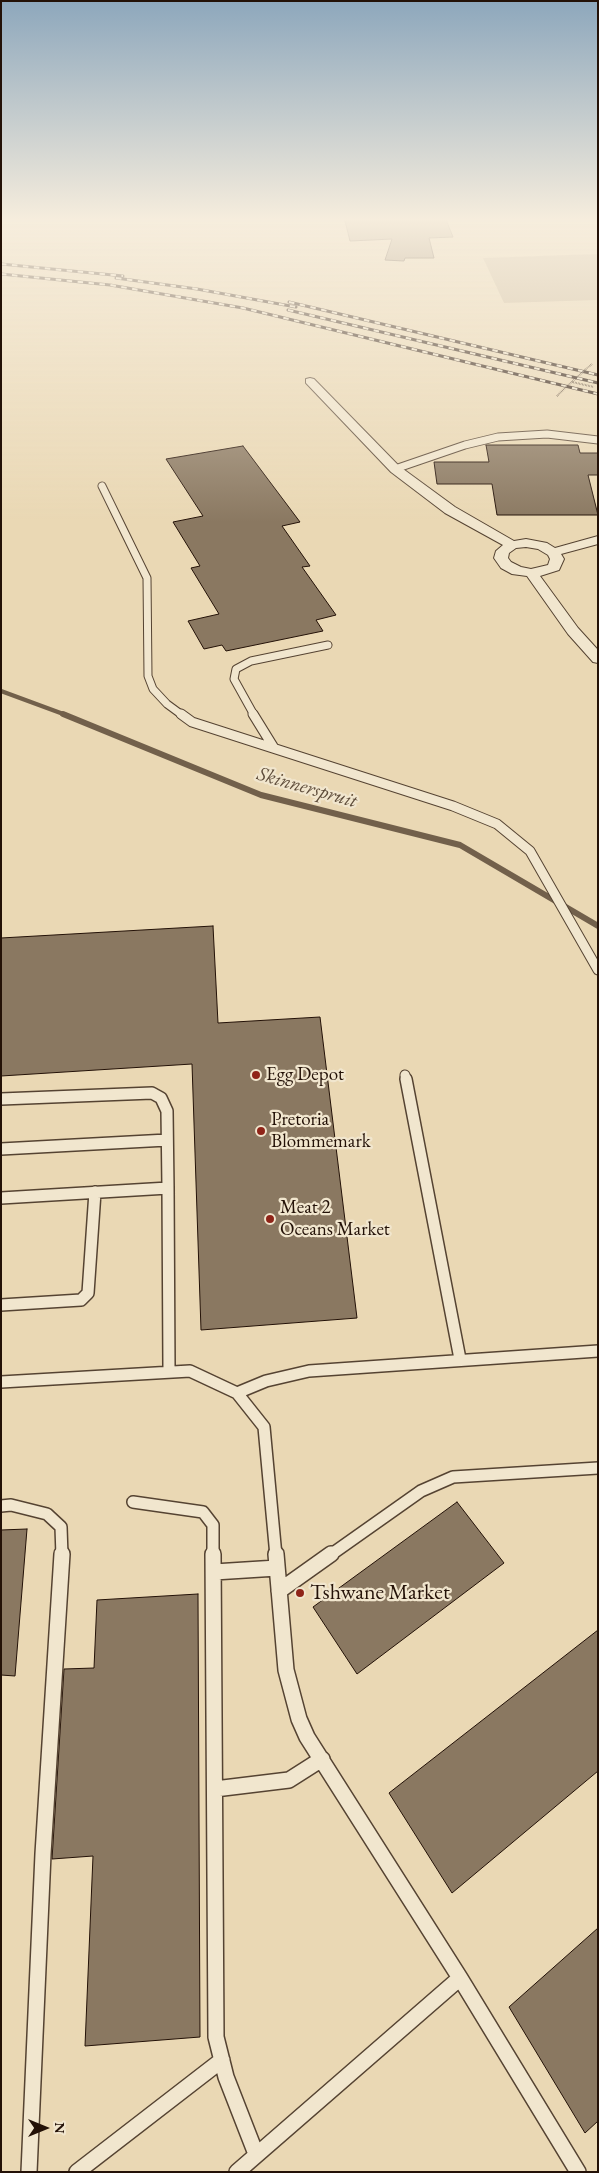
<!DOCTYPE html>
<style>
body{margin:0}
#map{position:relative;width:599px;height:2173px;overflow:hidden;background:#ead8b4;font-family:"EB Garamond",serif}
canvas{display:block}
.frame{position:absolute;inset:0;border:2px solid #231107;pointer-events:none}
.north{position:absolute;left:20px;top:2103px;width:50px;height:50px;-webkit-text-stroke:4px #f1e6ce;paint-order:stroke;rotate:90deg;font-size:14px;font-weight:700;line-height:20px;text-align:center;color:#231107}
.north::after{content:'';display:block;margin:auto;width:18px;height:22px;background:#231107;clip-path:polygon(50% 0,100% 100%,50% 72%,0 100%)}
</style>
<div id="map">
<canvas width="599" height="2173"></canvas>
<div class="frame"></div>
<div class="north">N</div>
</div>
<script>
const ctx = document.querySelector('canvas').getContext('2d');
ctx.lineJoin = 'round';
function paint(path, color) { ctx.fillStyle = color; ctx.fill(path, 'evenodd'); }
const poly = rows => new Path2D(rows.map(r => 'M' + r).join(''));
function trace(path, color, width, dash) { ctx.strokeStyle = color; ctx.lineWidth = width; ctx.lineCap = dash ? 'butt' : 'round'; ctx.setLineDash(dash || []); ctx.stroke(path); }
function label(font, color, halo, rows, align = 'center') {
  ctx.font = font + ' "EB Garamond",serif'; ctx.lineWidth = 4.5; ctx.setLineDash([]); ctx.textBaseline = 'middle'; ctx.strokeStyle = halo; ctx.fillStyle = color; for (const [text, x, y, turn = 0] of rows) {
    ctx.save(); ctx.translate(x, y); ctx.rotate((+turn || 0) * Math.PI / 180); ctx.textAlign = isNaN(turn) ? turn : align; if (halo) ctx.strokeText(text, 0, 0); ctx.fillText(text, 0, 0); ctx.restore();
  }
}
paint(poly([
 [598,254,598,300,504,303,483,258]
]), '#c8b697');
trace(poly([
 [1,691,66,715]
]), '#72604b', 4.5);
trace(poly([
 [63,714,261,795,460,845,598,926]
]), '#72604b', 6);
const building = poly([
 [344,217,445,217,453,237,429,238,434,258,405,258,404,261,385,260,392,239,350,241,344,217],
 [486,445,578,445,580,453,598,453,598,475,588,475,598,515,497,515,492,484,437,484,434,462,489,462,486,445],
 [243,446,300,522,282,526,310,566,302,567,336,615,316,620,323,631,226,651,222,645,204,649,188,621,219,614,191,568,200,566,173,522,203,516,166,459,243,446],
 [213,926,218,1023,320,1017,357,1318,201,1330,192,1064,1,1076,1,938,213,926],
 [457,1502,504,1563,357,1674,313,1607,457,1502],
 [27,1529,15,1676,1,1675,1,1530,27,1529],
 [198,1594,200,2037,85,2046,93,1856,52,1859,64,1669,94,1668,97,1600,198,1594],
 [598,1630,598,1771,452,1893,389,1793,598,1630],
 [598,1928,598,2121,585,2133,509,2007,598,1928]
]);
paint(building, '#8a7861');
trace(building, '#231107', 1);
const laneFar3 = poly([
 [395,469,465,445,498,437,547,434,598,440],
 [102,486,147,578,148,676,153,689,167,704,182,715],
 [254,715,234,679,236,669,251,661,328,645]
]);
const laneFar2 = poly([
 [181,714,192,722,453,806,497,824,530,851,598,970],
 [253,714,274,748],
 [405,1075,406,1080]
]);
const laneFar1 = poly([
 [406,1079,460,1359],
 [1,1099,152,1093,161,1098,167,1111,168,1188],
 [1,1149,167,1140],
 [1,1198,168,1188,169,1370],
 [1,1305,81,1300,88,1293,95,1192],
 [1,1382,190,1371,237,1393,264,1427,276,1556],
 [237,1393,266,1381,309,1371,598,1351],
 [133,1502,203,1512,213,1525,213,1556],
 [1,1506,11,1505,47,1514,61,1527,62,1556],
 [329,1556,421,1491,453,1477,598,1468]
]);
const lane = poly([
 [213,1554,216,2037,226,2077,256,2154],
 [276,1554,286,1670,299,1719,307,1737,460,1978,578,2172],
 [214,1572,277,1568],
 [279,1591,331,1554],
 [215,1789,289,1780,322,1759],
 [29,2172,43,1854,62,1554],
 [77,2172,222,2060],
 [237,2172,460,1978]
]);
const street = poly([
 [310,378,314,379,399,466,455,507,514,541,526,539,547,543,555,548,598,536,598,544,561,554,564,559,559,570,540,576,578,628,598,650,598,663,593,662,568,634,527,576,512,574,501,568,494,558,496,551,503,545,445,513,391,472,306,383,306,379,310,378],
 [526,547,538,549,548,555,550,559,548,565,531,569,521,567,511,562,508,558,509,553,516,548,526,547]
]);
trace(laneFar3, '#554332', 9);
trace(laneFar2, '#554332', 11);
trace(laneFar1, '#554332', 14);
trace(lane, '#554332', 18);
trace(street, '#554332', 2);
trace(poly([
 [586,369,592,364],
 [572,382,594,387],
 [557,396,566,387]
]), '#231107', 2, [0.5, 1]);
trace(laneFar3, '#f1e6ce', 7);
trace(laneFar2, '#f1e6ce', 9);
trace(laneFar1, '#f1e6ce', 11);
trace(lane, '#f1e6ce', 15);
paint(street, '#f1e6ce');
const rail = poly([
 [1,264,123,276],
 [1,274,110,285,243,308,598,394],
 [116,278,197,289,296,307],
 [289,302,598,375],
 [288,310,598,383]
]);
trace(rail, '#231107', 3);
trace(rail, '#f1e6ce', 2, [5.5]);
trace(poly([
 [566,387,586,369]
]), '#231107', 2, [0.5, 1]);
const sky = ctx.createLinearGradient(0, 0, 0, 522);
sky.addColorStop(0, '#8da7bc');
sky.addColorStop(0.42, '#f6eddd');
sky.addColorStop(1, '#f6eddd00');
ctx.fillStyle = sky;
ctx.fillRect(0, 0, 599, 522);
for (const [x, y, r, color] of [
 [256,1075,5,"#8f2418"],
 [261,1131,5,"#8f2418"],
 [270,1219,5,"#8f2418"],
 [300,1593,5,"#8f2418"]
]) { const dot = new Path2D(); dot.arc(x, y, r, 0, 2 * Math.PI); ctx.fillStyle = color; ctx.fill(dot); trace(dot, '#f1e6ce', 2); }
label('19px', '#231107', '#f1e6ce', [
 ["Egg Depot",266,1075],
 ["Pretoria",271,1120],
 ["Blommemark",271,1142],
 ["Meat 2",280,1208],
 ["Oceans Market",280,1230]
], 'left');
label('italic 20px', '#5e4c3a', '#f1e6ce', [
 ["Skinnerspruit",307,788,16]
]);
label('22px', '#231107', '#f1e6ce', [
 ["Tshwane Market",310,1593]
], 'left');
</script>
